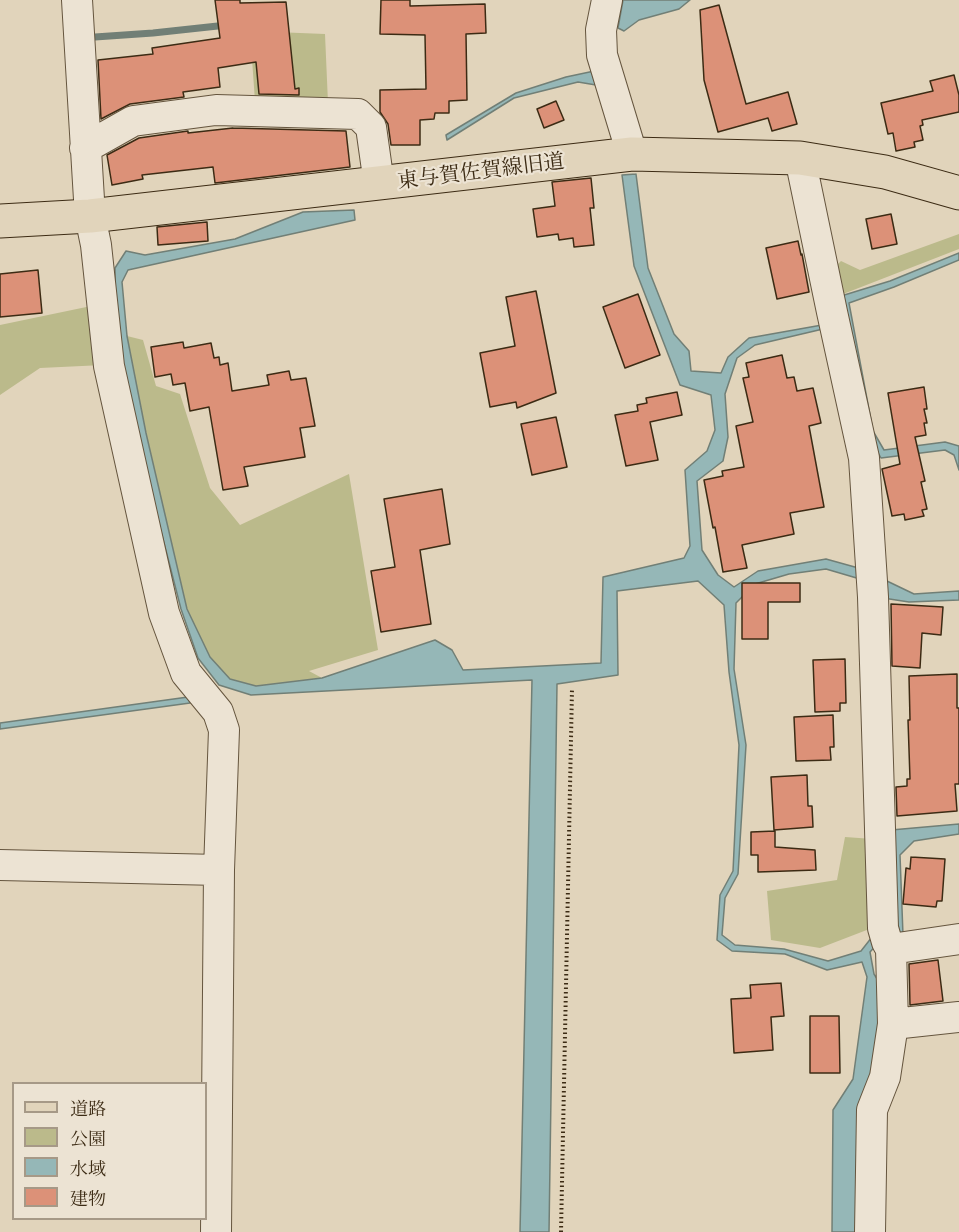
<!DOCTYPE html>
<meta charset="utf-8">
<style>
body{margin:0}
#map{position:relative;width:959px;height:1232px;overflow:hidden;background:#e1d4bb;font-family:"EB Garamond","Noto Serif JP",serif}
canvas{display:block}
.legend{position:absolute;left:12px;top:1082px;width:195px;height:138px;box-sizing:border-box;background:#ece3d3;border:2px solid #a69987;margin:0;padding:8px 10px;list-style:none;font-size:18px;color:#3c2b14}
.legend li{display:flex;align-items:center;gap:12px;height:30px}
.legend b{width:30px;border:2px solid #a69987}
</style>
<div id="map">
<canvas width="959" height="1232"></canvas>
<ul class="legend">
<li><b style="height:8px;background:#e1d4bb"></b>道路</li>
<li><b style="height:16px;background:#bbba8b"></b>公園</li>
<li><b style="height:16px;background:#95b7b7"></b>水域</li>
<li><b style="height:16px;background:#dc9178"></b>建物</li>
</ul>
</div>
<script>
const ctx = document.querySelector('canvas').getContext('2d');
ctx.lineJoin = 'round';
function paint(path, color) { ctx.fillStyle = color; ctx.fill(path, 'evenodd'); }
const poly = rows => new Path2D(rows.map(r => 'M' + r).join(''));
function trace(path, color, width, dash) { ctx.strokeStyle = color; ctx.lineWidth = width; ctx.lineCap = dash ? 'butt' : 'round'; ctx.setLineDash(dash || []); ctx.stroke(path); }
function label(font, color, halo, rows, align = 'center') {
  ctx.font = font + ' "EB Garamond","Noto Serif JP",serif'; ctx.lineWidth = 4.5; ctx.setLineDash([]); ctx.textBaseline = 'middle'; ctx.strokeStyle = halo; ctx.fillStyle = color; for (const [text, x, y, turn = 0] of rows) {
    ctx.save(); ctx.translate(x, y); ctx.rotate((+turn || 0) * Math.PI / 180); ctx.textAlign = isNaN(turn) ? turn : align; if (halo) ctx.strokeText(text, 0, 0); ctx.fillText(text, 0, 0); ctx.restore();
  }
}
paint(poly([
 [250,31,325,34,328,103,255,101],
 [959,234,959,249,838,296,833,269,841,261,860,270],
 [96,305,103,365,40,368,0,395,0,325],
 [127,336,143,340,156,386,180,394,210,488,240,525,349,474,378,650,309,671,322,678,256,686,230,679,210,657,187,609,146,433],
 [845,837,873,839,872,928,820,948,771,940,767,891,837,880]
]), '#bbba8b');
const water = poly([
 [623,0,690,0,679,9,639,20,624,31,618,28,623,0],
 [599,70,596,85,578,82,514,98,447,140,446,135,516,93,566,77,599,70],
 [636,174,648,268,674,334,689,351,691,371,721,373,728,357,749,338,822,325,823,329,755,345,737,358,725,394,728,437,723,461,697,481,702,550,718,575,734,587,758,571,826,559,862,569,914,594,959,591,959,600,909,602,883,598,860,579,826,569,789,574,755,584,736,603,734,669,746,745,738,874,725,898,722,935,735,945,784,949,828,961,861,951,872,937,891,830,959,824,959,834,914,841,900,855,903,935,879,942,870,952,874,974,884,990,857,1232,832,1232,833,1110,853,1079,867,977,862,962,827,970,785,954,732,951,717,940,720,895,733,871,739,745,729,672,724,605,698,581,617,591,618,675,557,684,549,1232,520,1232,532,680,251,695,219,685,198,658,181,609,136,434,116,336,115,268,126,251,145,255,235,239,303,212,354,210,355,220,128,270,122,282,127,336,146,433,187,609,210,657,230,679,256,686,322,678,435,640,452,650,463,670,601,663,603,577,684,558,690,546,685,470,707,451,715,430,711,395,680,385,634,266,622,175,636,174],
 [959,253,959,260,894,287,849,303,873,431,884,450,945,442,959,446,959,470,954,455,945,450,881,458,868,435,841,296,890,281,959,253],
 [188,697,190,703,0,729,0,723,188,697]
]);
paint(water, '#95b7b7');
trace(water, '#717f76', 1.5);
trace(poly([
 [95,37,153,33,227,25]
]), '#717f76', 7);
const building = poly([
 [215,0,240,0,240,3,286,2,295,89,299,88,299,95,259,94,256,62,218,68,220,87,183,92,184,97,130,104,101,119,98,60,153,54,152,48,220,38,215,0],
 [381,0,410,0,410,6,485,4,486,33,466,34,467,100,449,101,449,113,435,113,434,119,420,120,420,145,391,145,388,124,380,112,380,90,426,89,425,35,380,34,381,0],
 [719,5,746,104,788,92,797,124,772,131,768,118,718,132,704,80,700,10,719,5],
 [954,75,959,95,959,112,922,120,923,125,920,126,923,140,914,142,915,147,896,151,893,133,888,134,881,103,933,91,930,81,954,75],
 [556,101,564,120,544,128,537,109,556,101],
 [233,128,346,131,350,167,215,183,213,167,142,175,143,179,112,185,107,155,139,138,188,131,188,133,233,128],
 [591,178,594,208,590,208,594,245,574,247,573,238,559,240,558,234,537,237,533,209,555,206,552,182,591,178],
 [891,214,897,244,872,249,866,219,891,214],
 [207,222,208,241,158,245,157,227,207,222],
 [798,241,801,255,802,254,809,292,777,299,766,248,798,241],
 [38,270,42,313,0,317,0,274,38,270],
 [536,291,556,393,517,408,516,402,490,407,480,353,515,346,506,297,536,291],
 [638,294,660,355,625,368,603,307,638,294],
 [183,342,184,348,211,343,214,358,219,357,220,365,228,363,232,391,269,385,267,375,289,371,291,380,306,378,315,426,300,428,305,457,244,467,248,486,223,490,209,407,190,411,185,383,173,385,171,374,155,377,151,347,183,342],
 [782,355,787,378,794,377,797,391,813,388,821,423,809,426,824,507,790,513,794,534,742,545,747,568,723,572,715,527,713,528,704,480,723,476,722,471,744,467,736,426,753,422,743,378,749,377,746,363,782,355],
 [924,387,927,409,924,409,927,423,924,423,926,435,915,437,925,481,921,482,927,509,922,510,924,516,905,520,904,514,892,516,882,469,900,464,888,393,924,387],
 [677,392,682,415,650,422,658,460,626,466,615,415,638,411,637,405,647,403,646,398,677,392],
 [556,417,567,467,532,475,521,424,556,417],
 [442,489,450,544,420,550,431,624,381,632,371,571,395,567,384,499,442,489],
 [742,583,800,583,800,602,768,602,768,639,742,639,742,583],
 [891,604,943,607,941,635,922,633,920,668,892,666,891,604],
 [845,659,846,703,840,703,840,711,815,712,813,660,845,659],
 [957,674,957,708,959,708,959,784,955,784,957,811,897,816,896,787,907,786,907,779,910,779,908,720,910,720,909,676,957,674],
 [833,715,834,747,830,747,831,760,796,761,794,717,833,715],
 [807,775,808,806,812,806,813,827,774,830,771,777,807,775],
 [775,831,775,847,815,850,816,870,758,872,758,855,751,855,751,832,775,831],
 [911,857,945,859,942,901,937,901,936,907,903,904,906,868,910,869,911,857],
 [938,960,943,1001,910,1005,909,964,938,960],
 [781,983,784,1016,771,1017,773,1050,734,1053,731,999,751,998,750,985,781,983],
 [810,1016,839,1016,840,1073,810,1073,810,1016]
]);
paint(building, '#dc9178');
trace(building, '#3c2b14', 1.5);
const minor = poly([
 [77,0,90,216,96,245,109,366,164,613,186,673,218,712,224,730,219,870,216,1232],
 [607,0,601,30,602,55,632,154],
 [85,148,133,121,216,110,358,114,371,127,379,184],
 [800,158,832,312,864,458,873,597,883,928,887,942,891,949,959,939],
 [0,865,219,870],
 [893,1024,959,1017],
 [870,1232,872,1110,885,1077,893,1024,891,949]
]);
const major = poly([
 [0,221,90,216,632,154,800,158,885,172,959,193]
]);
trace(minor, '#65553e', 32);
trace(major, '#3c2b14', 35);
trace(poly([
 [561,1232,572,689]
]), '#3c2b14', 4, [1.5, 3]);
trace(minor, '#ece3d3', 30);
trace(major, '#e1d4bb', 33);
label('21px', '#3c2b14', '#ece3d3', [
 ["東与賀佐賀線旧道",481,172,-7]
]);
</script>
